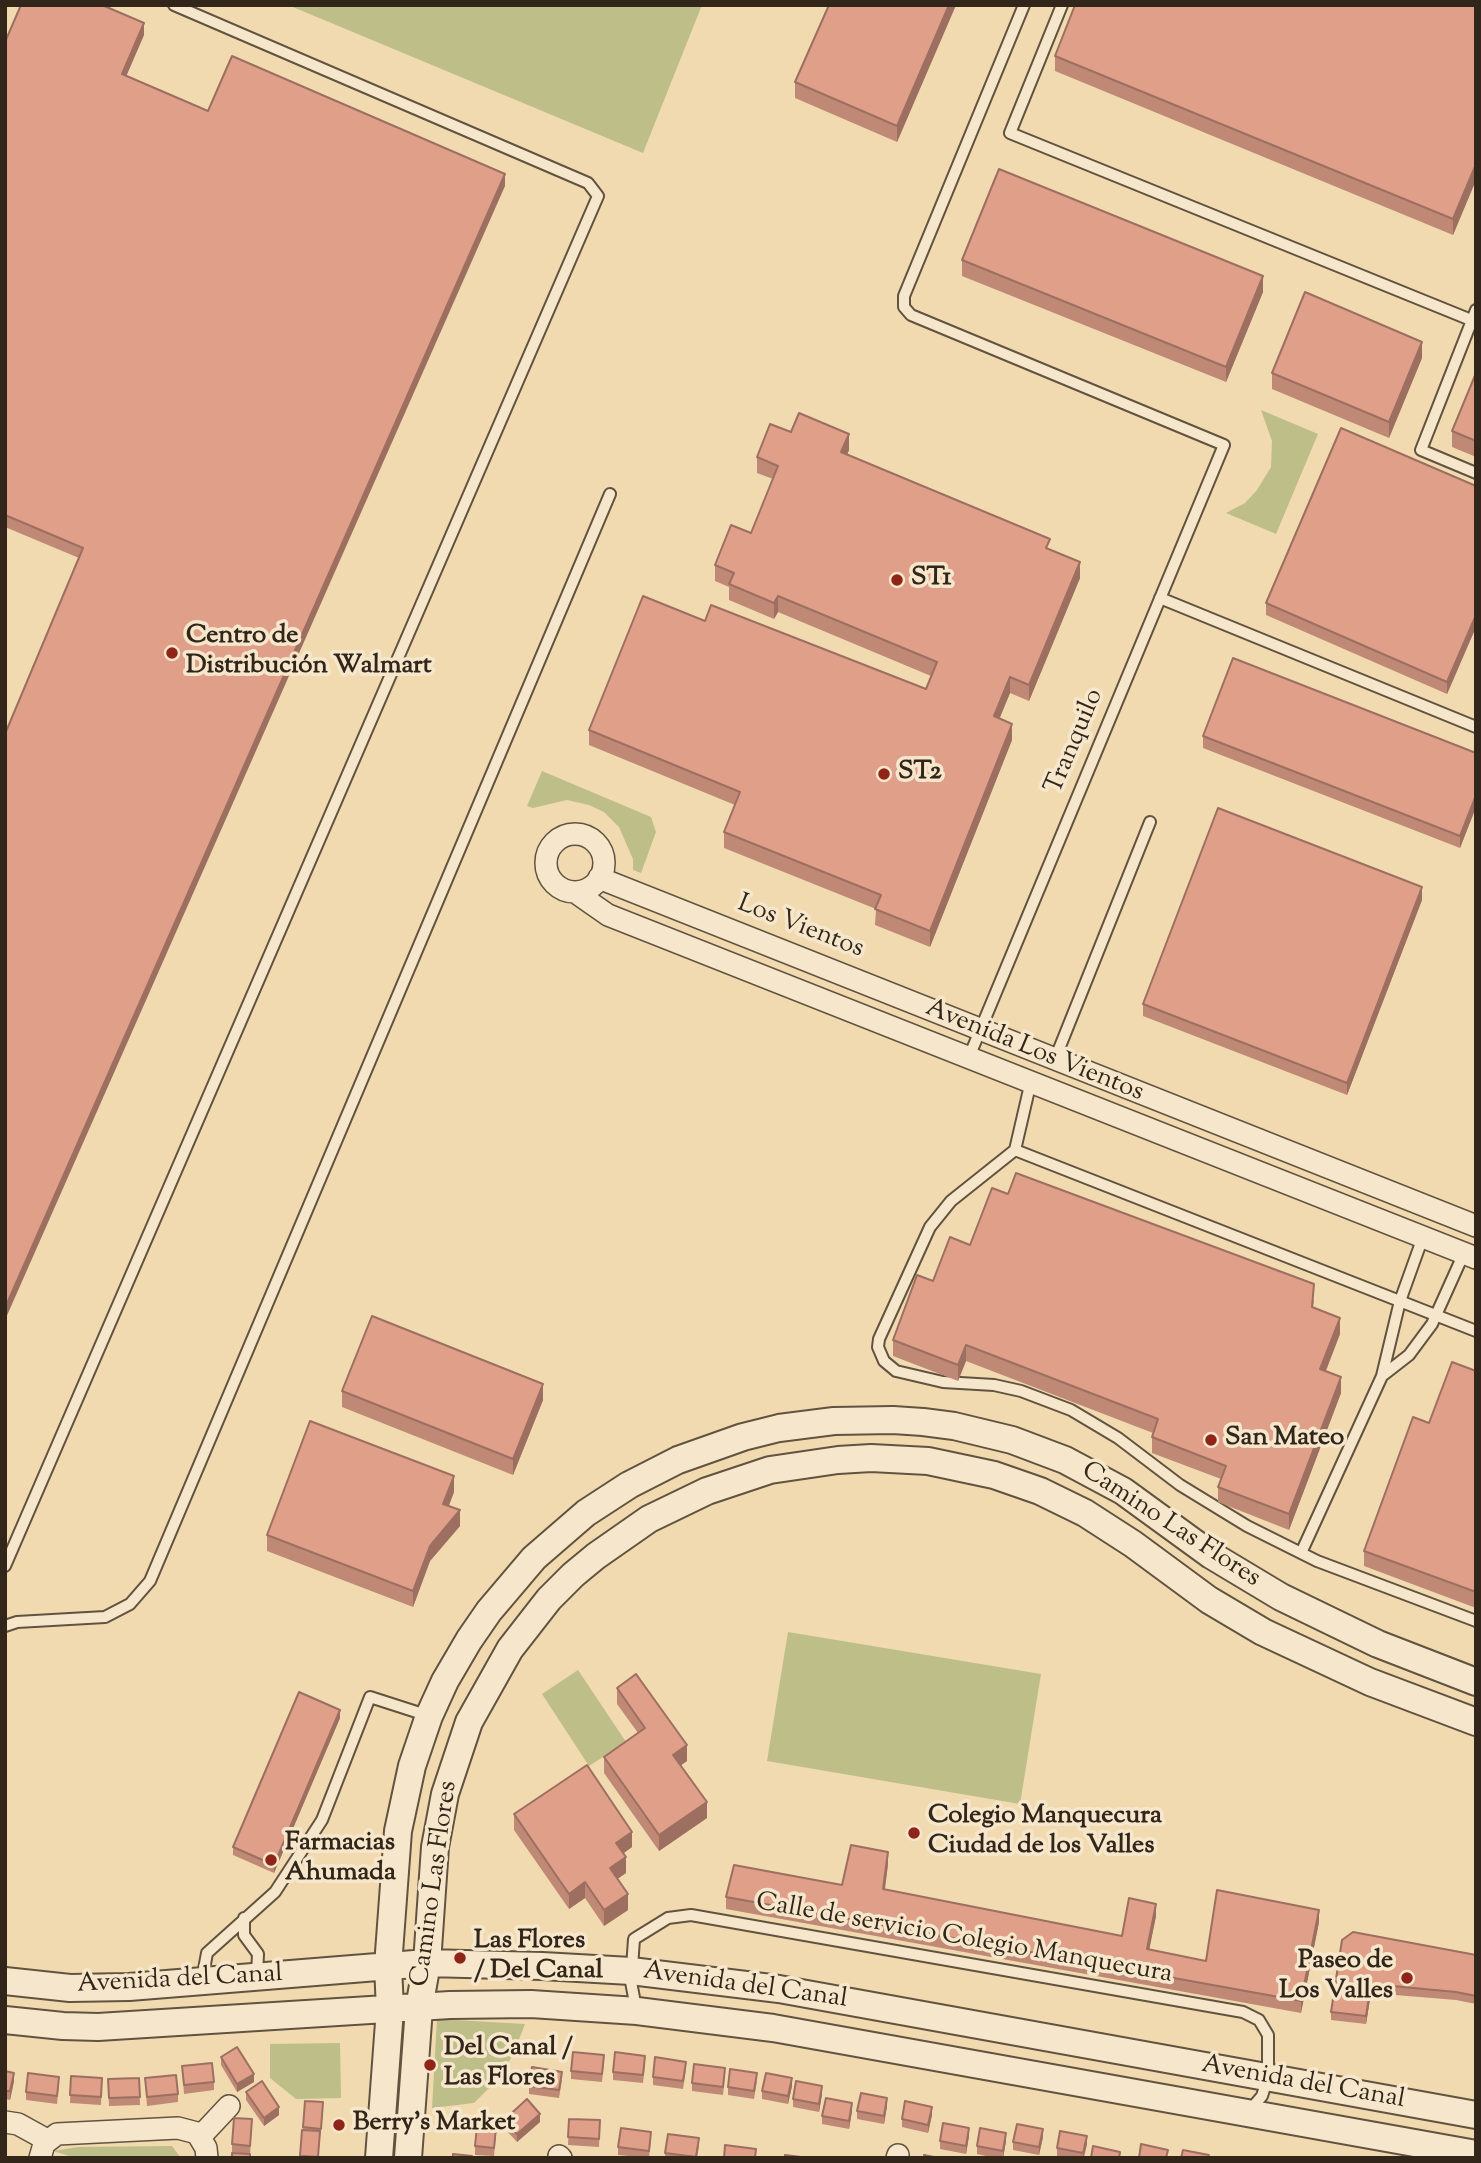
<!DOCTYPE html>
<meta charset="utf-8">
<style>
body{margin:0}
#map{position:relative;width:1481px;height:2163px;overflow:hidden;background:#f1dab0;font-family:"Sorts Mill Goudy",serif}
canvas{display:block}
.frame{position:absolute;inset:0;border:7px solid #312619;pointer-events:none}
</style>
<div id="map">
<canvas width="1481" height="2163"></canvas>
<div class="frame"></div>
</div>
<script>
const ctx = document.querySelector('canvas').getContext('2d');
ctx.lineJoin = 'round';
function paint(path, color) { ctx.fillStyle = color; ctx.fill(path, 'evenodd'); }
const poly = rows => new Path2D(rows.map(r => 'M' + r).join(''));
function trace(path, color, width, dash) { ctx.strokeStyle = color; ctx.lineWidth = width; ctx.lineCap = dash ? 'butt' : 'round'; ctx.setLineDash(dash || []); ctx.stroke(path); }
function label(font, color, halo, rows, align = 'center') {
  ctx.font = font + ' "Sorts Mill Goudy",serif'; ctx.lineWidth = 7; ctx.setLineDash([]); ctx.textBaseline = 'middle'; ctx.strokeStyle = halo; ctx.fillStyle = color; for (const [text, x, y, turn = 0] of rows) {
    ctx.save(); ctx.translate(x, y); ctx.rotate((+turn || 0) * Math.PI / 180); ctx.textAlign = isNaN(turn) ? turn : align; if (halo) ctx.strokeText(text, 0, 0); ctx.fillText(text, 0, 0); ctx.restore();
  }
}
paint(poly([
 [288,5,702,5,643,153],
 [1261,410,1318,434,1276,534,1226,513,1245,503,1257,490,1271,467,1272,441],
 [542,771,651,817,656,832,641,873,633,870,633,859,619,827,604,812,589,805,567,800,533,808,527,806],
 [788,1632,1041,1674,1020,1804,767,1761],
 [578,1670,626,1742,589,1766,542,1694],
 [437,2019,525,2024,513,2055,498,2079,474,2103,432,2108],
 [340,2043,341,2098,296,2099,270,2078,270,2044],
 [172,2146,181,2158,76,2158,53,2151,78,2147]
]), '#bebe88');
const service = poly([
 [1062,5,1010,133,1476,322],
 [1476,310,1421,450,1476,473],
 [1160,598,1476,727],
 [969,1057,1224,445,911,315,904,307,904,296,1024,5],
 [1055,1059,1150,822],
 [1015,1150,1031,1081],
 [1423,1237,1400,1301,1382,1376,1409,1355,1432,1324,1464,1253],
 [1476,1331,1015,1150,951,1201,930,1227,879,1339,878,1347,884,1361,896,1371,943,1382,994,1385,1021,1391,1071,1410,1118,1438,1180,1485,1247,1526,1317,1561,1476,1621],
 [1301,1553,1382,1376],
 [5,1566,598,196,588,183,174,5],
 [5,1626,17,1622,105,1617,130,1604,150,1581,610,494],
 [244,1918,244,1935,258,1954,257,1975],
 [202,1980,207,1953,275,1892,322,1820,370,1697,429,1716],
 [636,2008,631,1982,634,1939,668,1918,691,1915,1243,2012,1259,2020,1268,2035,1268,2077,1262,2096,1250,2110]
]);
const minor = poly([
 '546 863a29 29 0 1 1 58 0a29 29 0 1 1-58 0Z',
 [599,878,1476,1226],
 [575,892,608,915,1476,1258],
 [5,2122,18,2124,47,2140],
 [200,2137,229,2106],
 [559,2156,561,2158],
 [40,2158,44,2144,57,2134,178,2128,197,2133,206,2148,207,2158],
 [897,2158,898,2155]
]);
const tertiary = poly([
 [5,1981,70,1988,129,1987,427,1963,542,1966,631,1971,779,1989,1476,2115],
 [5,2020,63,2026,98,2027,450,2005,531,2004,637,2011,773,2028,1476,2154],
 [379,2158,390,2009,388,1966,398,1831,412,1766,429,1716,445,1681,469,1640,489,1611,534,1558,586,1513,629,1485,678,1460,743,1437,779,1428,834,1421,893,1420,923,1422,954,1426,1012,1440,1065,1460,1123,1491,1211,1555,1281,1597,1378,1644,1476,1682],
 [408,2158,419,2008,427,1963,435,1847,445,1794,469,1722,510,1649,549,1599,573,1575,596,1556,649,1519,707,1491,770,1470,838,1460,871,1458,928,1461,994,1475,1040,1491,1085,1513,1133,1544,1209,1600,1263,1632,1370,1682,1476,1722]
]);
trace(service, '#61533f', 14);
trace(minor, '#61533f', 24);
trace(tertiary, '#61533f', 30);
trace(service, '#f6e7cc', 10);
trace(minor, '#f6e7cc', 21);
trace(tertiary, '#f6e7cc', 26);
paint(poly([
 [829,5,956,5,897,142,795,98,795,82],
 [1476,5,1476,180,1453,235,1055,71,1055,56],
 [144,35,126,76,208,111,505,186,79,558,5,527,5,42],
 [962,260,1263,292,1226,382,962,276],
 [1422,358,1389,438,1272,389,1272,373],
 [1476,373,1476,457,1452,447,1452,431],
 [791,432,849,450,847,455,1050,550,1080,578,1029,701,1010,693,999,719,1012,740,930,947,875,925,876,909,724,848,724,832,735,805,589,745,589,730,705,621,926,689,931,676,778,612,774,619,729,600,729,587,715,581,715,565,751,533,773,479,757,473,757,457],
 [1476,486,1476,627,1447,694,1266,615,1266,603],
 [1203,736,1476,753,1476,807,1460,848,1203,748],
 [1422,900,1347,1095,1143,1016,1143,1004],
 [970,1245,1314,1300,1313,1307,1340,1334,1326,1371,1341,1393,1289,1530,1218,1502,1218,1487,1221,1479,1152,1453,1152,1437,1153,1433,966,1361,958,1381,893,1356,893,1340,933,1281],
 [1476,1371,1476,1608,1364,1566,1364,1551,1429,1423],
 [342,1391,543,1400,513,1475,342,1407],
 [454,1492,449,1506,460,1526,430,1561,413,1607,267,1551,267,1535],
 [617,1688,687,1761,681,1765,707,1818,659,1851,604,1773,604,1757,638,1733,617,1704],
 [340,1718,274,1873,233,1855,233,1847],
 [514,1814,632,1847,623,1853,626,1873,617,1879,628,1910,604,1926,585,1898,569,1909,514,1830],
 [888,1864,885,1890,1122,1936,1156,1916,1149,1949,1206,1961,1319,1922,1301,2013,726,1909,726,1897,842,1885],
 [1342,1940,1476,1955,1476,2004,1456,2000,1371,1993,1366,2024,1331,2020,1331,2012],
 [221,2057,254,2082,237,2092,221,2065],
 [604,2063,602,2082,571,2079,571,2071],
 [645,2064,643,2083,613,2080,613,2072],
 [182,2066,214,2082,214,2090,184,2094],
 [686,2070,683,2089,653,2085,653,2077],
 [5,2071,14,2081,10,2100,5,2099],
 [71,2076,102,2078,101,2105,70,2103],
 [725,2076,723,2095,692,2091,692,2083],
 [139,2078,140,2105,109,2106,108,2079],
 [145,2078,178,2094,178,2102,147,2106],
 [562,2080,559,2098,529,2094,529,2086],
 [757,2081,754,2099,728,2095,728,2087],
 [59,2085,57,2104,26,2100,26,2092],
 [792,2086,788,2104,762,2099,762,2091],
 [246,2092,279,2115,264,2126,246,2100],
 [822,2094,819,2112,793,2107,793,2099],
 [305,2101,323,2111,318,2158,300,2158],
 [887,2106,884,2124,857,2119,857,2111],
 [852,2111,849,2129,822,2124,822,2116],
 [932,2115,928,2133,902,2127,902,2119],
 [569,2119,600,2120,599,2147,568,2145],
 [504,2120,540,2122,517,2142,504,2128],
 [497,2125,494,2156,475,2155,475,2146],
 [252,2127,250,2154,232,2152,232,2144],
 [969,2136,966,2154,940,2149,940,2141],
 [1043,2137,1039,2155,1013,2150,1013,2142],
 [651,2140,649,2158,618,2155,618,2147],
 [1006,2141,1003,2158,995,2158,977,2154,977,2146],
 [1087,2144,1084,2158,1064,2158,1057,2156,1057,2148],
 [699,2146,697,2158,665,2158,665,2153]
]), '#c08976');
paint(poly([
 [949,5,956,5,897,142,897,126],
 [144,23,144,35,122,86,122,74],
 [1476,164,1476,180,1453,235,1453,219],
 [505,174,505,186,5,1320,5,1308],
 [1263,276,1263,292,1226,382,1226,367],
 [1422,342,1422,358,1389,438,1389,422],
 [849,434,849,450,841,468,841,452],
 [1080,562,1080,578,1029,701,1029,685],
 [778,596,778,612,774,619,774,603],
 [1476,615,1476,627,1447,694,1447,682],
 [1010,677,1010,693,994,732,994,716],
 [1012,724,1012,740,930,947,930,931],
 [1476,795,1476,807,1460,848,1460,836],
 [1422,887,1422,900,1347,1095,1347,1083],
 [1340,1318,1340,1334,1320,1385,1320,1369],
 [966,1345,966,1361,958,1381,958,1365],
 [1341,1377,1341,1393,1289,1530,1289,1514],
 [543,1384,543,1400,513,1475,513,1459],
 [454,1476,454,1492,443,1520,443,1504],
 [460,1510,460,1526,430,1561,413,1607,413,1591,430,1546],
 [340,1710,340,1718,274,1873,274,1865],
 [687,1745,687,1761,673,1771,673,1755],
 [707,1802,707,1818,659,1851,659,1835],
 [632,1832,632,1847,616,1859,616,1843],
 [888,1852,888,1864,883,1901,883,1889],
 [626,1857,626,1873,610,1884,610,1868],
 [585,1882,585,1898,569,1909,569,1894],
 [628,1894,628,1910,604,1926,604,1910],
 [1156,1904,1156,1916,1147,1961,1147,1949],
 [1319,1910,1319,1922,1301,2013,1301,2001],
 [1371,1984,1371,1993,1366,2024,1366,2016],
 [14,2073,14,2081,10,2100,10,2091],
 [254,2074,254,2082,237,2092,237,2084],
 [792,2078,792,2086,788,2104,788,2096],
 [822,2086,822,2094,819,2112,819,2104],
 [887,2098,887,2106,884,2124,884,2116],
 [852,2103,852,2111,849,2129,849,2121],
 [279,2107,279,2115,264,2126,264,2118],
 [932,2107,932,2115,928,2133,928,2125],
 [540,2114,540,2122,517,2142,517,2134],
 [969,2128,969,2136,966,2154,966,2146],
 [1043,2129,1043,2137,1039,2155,1039,2147],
 [1006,2133,1006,2141,1003,2158,1003,2151],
 [1087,2136,1087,2144,1083,2158,1083,2153]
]), '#9c6f60');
const building = poly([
 [21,5,102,5,144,23,122,74,208,111,232,56,505,174,5,1308,5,734,83,548,5,515,5,42,21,5],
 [829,5,949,5,897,126,795,82,829,5],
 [1075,5,1476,5,1476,164,1453,219,1055,56,1075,5],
 [999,169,1263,276,1226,367,962,260,999,169],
 [1305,292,1422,342,1389,422,1272,373,1305,292],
 [1476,373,1476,441,1452,431,1476,373],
 [799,413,849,434,841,452,1050,539,1046,548,1080,562,1029,685,1010,677,994,716,1012,724,930,931,875,909,881,895,724,832,740,792,589,730,643,596,705,621,711,605,926,689,937,662,778,596,774,603,729,584,734,573,715,565,731,525,751,533,778,466,757,457,770,424,791,432,799,413],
 [1341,428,1476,486,1476,615,1447,682,1266,603,1341,428],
 [1233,658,1476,753,1476,795,1460,836,1203,736,1233,658],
 [1218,808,1422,887,1347,1083,1143,1004,1218,808],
 [1016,1173,1314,1284,1312,1307,1340,1318,1320,1369,1341,1377,1289,1514,1218,1487,1226,1466,1152,1437,1158,1419,966,1345,958,1365,893,1340,917,1275,933,1281,950,1237,970,1245,992,1188,1008,1194,1016,1173],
 [372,1316,543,1384,513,1459,342,1391,372,1316],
 [1452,1362,1476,1371,1476,1592,1364,1551,1413,1417,1429,1423,1452,1362],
 [310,1421,454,1476,443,1504,460,1510,430,1546,413,1591,267,1535,310,1421],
 [636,1674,687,1745,673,1755,707,1802,659,1835,604,1757,645,1728,617,1688,636,1674],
 [299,1692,340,1710,274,1865,233,1847,299,1692],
 [587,1765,632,1832,616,1843,626,1857,610,1868,628,1894,604,1910,585,1882,569,1894,514,1814,587,1765],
 [851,1845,888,1852,883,1889,1122,1936,1129,1898,1156,1904,1147,1949,1206,1961,1217,1890,1319,1910,1301,2001,726,1897,734,1865,842,1885,851,1845],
 [1353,1932,1476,1955,1476,1996,1456,1992,1371,1984,1366,2016,1331,2012,1342,1940,1353,1932],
 [237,2047,254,2074,237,2084,221,2057,237,2047],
 [573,2052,604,2055,602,2074,571,2071,573,2052],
 [615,2052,645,2056,643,2075,613,2072,615,2052],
 [655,2057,686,2062,683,2081,653,2077,655,2057],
 [212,2063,214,2082,184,2085,182,2066,212,2063],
 [694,2064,725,2068,723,2087,692,2083,694,2064],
 [532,2067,562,2072,559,2090,529,2086,532,2067],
 [730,2069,757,2073,754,2091,728,2087,730,2069],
 [5,2071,14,2073,10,2091,5,2091,5,2071],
 [28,2073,59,2077,57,2096,26,2092,28,2073],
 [766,2073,792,2078,788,2096,762,2091,766,2073],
 [176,2075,178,2094,147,2097,145,2078,176,2075],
 [71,2076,102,2078,101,2097,70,2095,71,2076],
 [139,2078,140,2097,109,2098,108,2079,139,2078],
 [262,2081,279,2107,264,2118,246,2092,262,2081],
 [796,2081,822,2086,819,2104,793,2099,796,2081],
 [861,2093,887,2098,884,2116,857,2111,861,2093],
 [826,2098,852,2103,849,2121,822,2116,826,2098],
 [527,2099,540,2114,517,2134,504,2120,527,2099],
 [305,2101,323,2102,321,2129,303,2127,305,2101],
 [905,2101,932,2107,928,2125,902,2119,905,2101],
 [478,2116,497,2117,494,2148,475,2146,478,2116],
 [234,2118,252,2119,250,2146,232,2144,234,2118],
 [569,2119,600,2120,599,2139,568,2137,569,2119],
 [943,2123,969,2128,966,2146,940,2141,943,2123],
 [1017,2124,1043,2129,1039,2147,1013,2142,1017,2124],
 [621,2128,651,2132,649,2151,618,2147,621,2128],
 [980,2128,1006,2133,1003,2151,977,2146,980,2128],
 [302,2130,320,2131,318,2157,300,2156,302,2130],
 [1060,2131,1087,2136,1083,2153,1057,2148,1060,2131],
 [668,2134,699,2138,696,2157,665,2153,668,2134],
 [1141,2144,1168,2150,1166,2158,1139,2158,1141,2144],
 [725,2145,756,2149,755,2158,724,2158,725,2145],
 [1093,2146,1120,2152,1119,2158,1091,2158,1093,2146],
 [1183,2150,1209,2155,1208,2158,1181,2158,1183,2150],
 [232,2153,250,2154,250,2158,232,2158,232,2153],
 [453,2154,472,2156,472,2158,453,2158,453,2154],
 [785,2155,809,2158,785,2158,785,2155],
 [924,2155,939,2158,924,2158,924,2155]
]);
paint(building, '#df9f89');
trace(building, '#9c6f60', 2);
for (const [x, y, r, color] of [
 [897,580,7,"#8f2418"],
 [172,653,7,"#8f2418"],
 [884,774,7,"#8f2418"],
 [1211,1440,7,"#8f2418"],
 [914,1833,7,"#8f2418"],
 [271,1860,7,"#8f2418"],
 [460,1958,7,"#8f2418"],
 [1407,1978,7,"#8f2418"],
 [430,2065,7,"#8f2418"],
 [339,2125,7,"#8f2418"]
]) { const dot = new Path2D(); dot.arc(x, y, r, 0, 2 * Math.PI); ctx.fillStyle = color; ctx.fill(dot); trace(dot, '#f6e7cc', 2.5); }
label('bold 26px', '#312619', '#f6e7cc', [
 ["ST1",911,580],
 ["Centro de",186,638],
 ["Distribución Walmart",186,668],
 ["ST2",898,774],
 ["San Mateo",1225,1440],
 ["Colegio Manquecura",928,1818],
 ["Ciudad de los Valles",928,1848],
 ["Farmacias",285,1845],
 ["Ahumada",285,1875],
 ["Las Flores",474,1943],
 ["/ Del Canal",474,1973],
 ["Paseo de",1393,1963,"right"],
 ["Los Valles",1393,1993,"right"],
 ["Del Canal /",444,2050],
 ["Las Flores",444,2080],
 ["Berry's Market",353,2125]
], 'left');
label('26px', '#312619', '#f6e7cc', [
 ["Tranquilo",1076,742,-67],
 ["Los Vientos",800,928,21],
 ["Avenida Los Vientos",1034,1052,22],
 ["Camino Las Flores",1170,1526,33],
 ["Camino Las Flores",436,1884,-82],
 ["Calle de servicio Colegio Manquecura",964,1940,10],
 ["Avenida del Canal",180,1981,-3],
 ["Avenida del Canal",745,1987,8],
 ["Avenida del Canal",1303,2084,10]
]);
</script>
